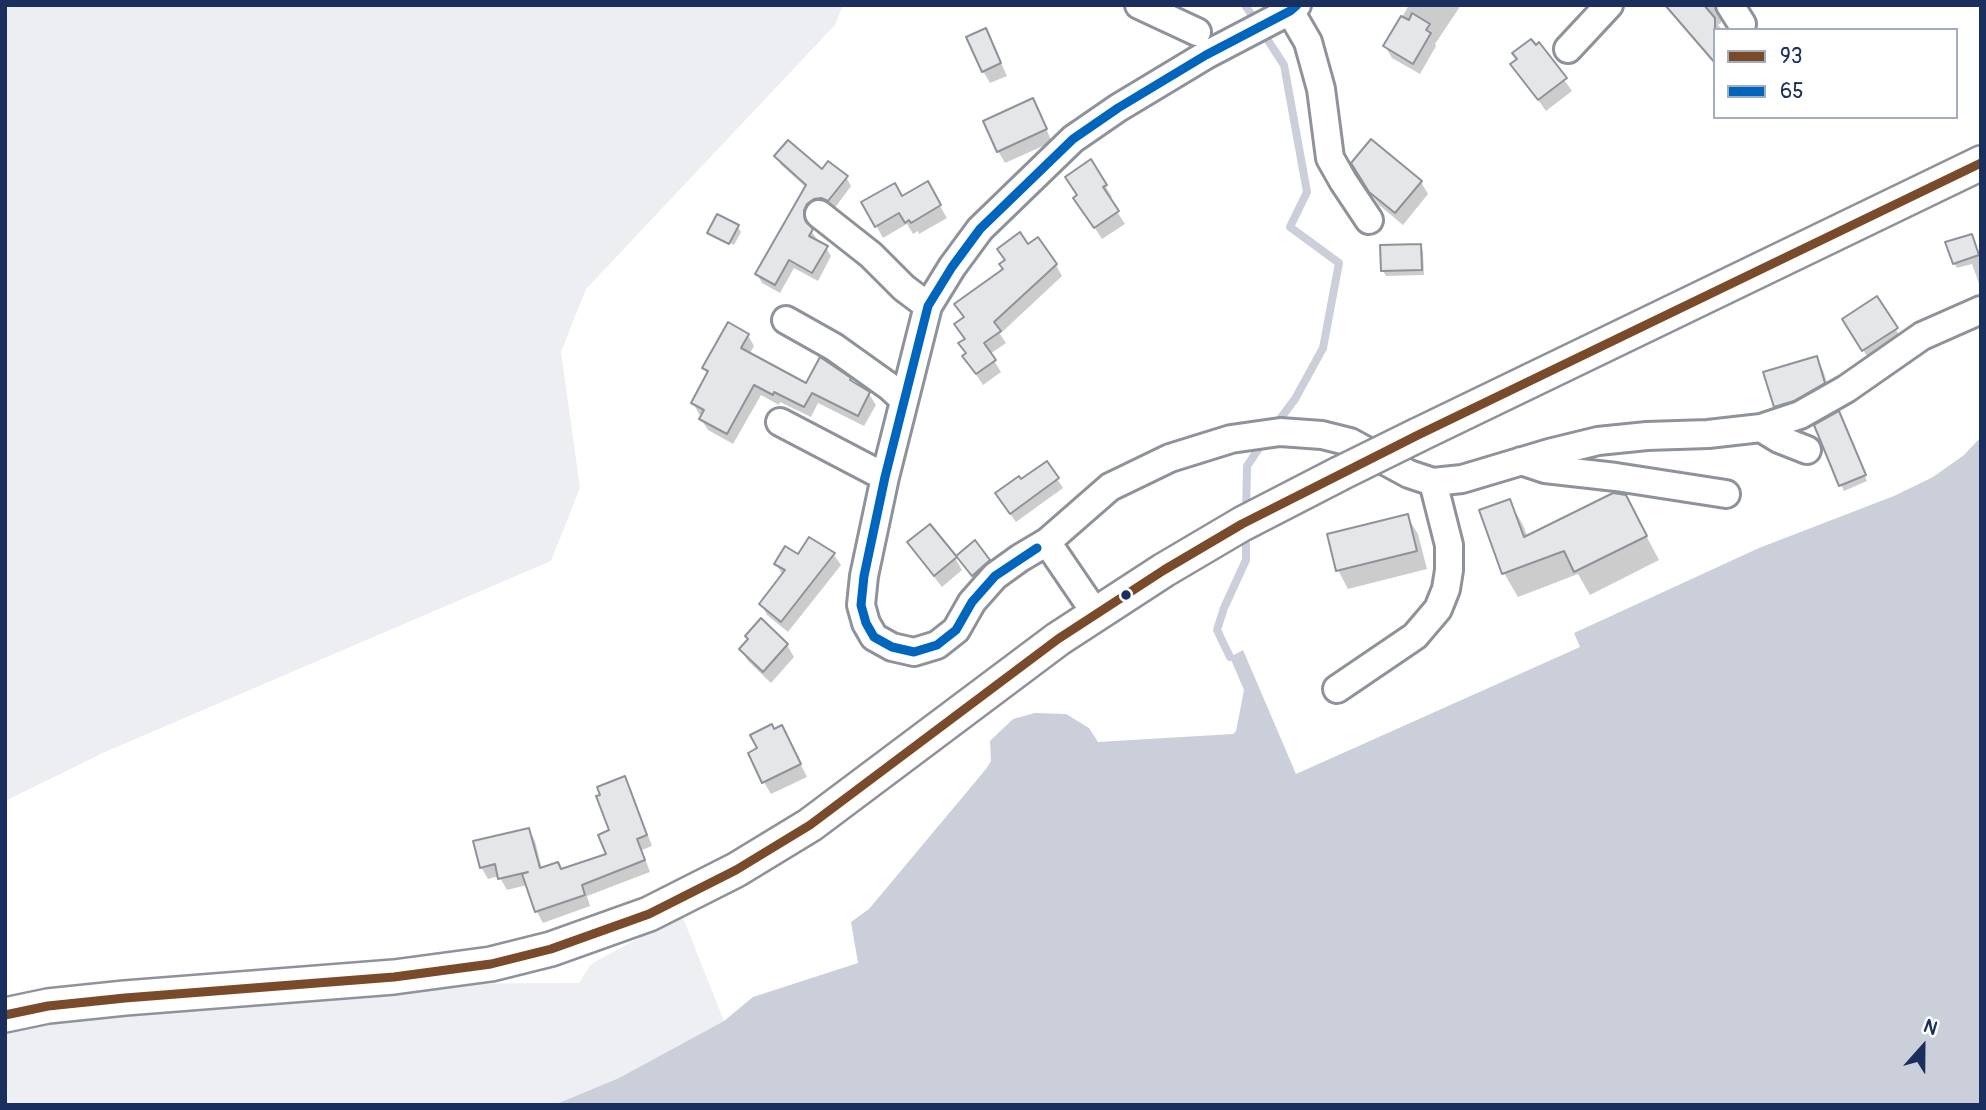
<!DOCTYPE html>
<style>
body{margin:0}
#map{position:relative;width:1986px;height:1110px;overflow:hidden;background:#fff;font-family:Pangolin,sans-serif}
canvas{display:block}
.frame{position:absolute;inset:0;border:7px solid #1b2f5e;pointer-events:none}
.legend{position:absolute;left:1713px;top:28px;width:245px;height:91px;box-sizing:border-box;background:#fff;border:2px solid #a4acbf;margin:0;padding:9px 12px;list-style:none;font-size:21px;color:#1b2f5e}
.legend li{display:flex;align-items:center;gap:14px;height:35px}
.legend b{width:35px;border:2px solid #a4acbf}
.north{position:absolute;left:1888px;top:1012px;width:70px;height:70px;-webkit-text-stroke:5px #fff;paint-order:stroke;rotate:21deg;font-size:19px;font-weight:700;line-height:28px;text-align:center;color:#1b2f5e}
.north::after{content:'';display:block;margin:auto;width:24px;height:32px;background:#1b2f5e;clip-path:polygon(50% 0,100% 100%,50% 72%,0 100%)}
</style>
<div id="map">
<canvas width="1986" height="1110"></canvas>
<div class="frame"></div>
<ul class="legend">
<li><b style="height:9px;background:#7a4b2a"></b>93</li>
<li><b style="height:9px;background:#0065bd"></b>65</li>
</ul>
<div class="north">N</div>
</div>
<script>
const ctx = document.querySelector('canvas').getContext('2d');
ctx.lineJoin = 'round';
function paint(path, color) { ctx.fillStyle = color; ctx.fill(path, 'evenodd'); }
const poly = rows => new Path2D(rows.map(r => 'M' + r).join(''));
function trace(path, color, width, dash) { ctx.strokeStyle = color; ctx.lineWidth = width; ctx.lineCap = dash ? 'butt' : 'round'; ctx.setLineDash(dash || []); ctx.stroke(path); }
paint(poly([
 [682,915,724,1021,619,1078,554,1105,5,1105,5,1030,77,1016,362,984,579,983,591,964]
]), '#edeff3');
paint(poly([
 [5,5,843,5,835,25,586,289,561,352,580,488,551,561,105,752,5,801]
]), '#edeef2');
paint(poly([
 [1981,437,1981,1105,554,1105,619,1078,724,1021,753,997,858,963,851,922,869,909,986,769,991,761,990,741,1013,719,1035,713,1066,714,1089,728,1098,742,1233,734,1236,731,1244,690,1230,657,1243,650,1296,774,1580,647,1574,633,1759,548,1894,496,1933,477,1964,455]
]), '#cbcfda');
paint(poly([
 [1409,5,1461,5,1435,44,1436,46,1420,74,1392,58,1385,46],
 [1665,5,1718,5,1721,11,1721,23,1718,25,1723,30,1715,30,1715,64],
 [992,43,1007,76,990,83,983,71],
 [1539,45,1572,91,1546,111,1513,65],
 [1039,113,1052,142,1005,163,998,151],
 [776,156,822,172,846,177,851,186,834,209,811,214,808,221,808,226,817,239,815,241,826,248,831,256,818,281,794,268,780,293,762,283,757,274,807,188,781,165],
 [1091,162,1112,197,1109,199,1125,224,1102,239,1083,210,1079,196],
 [1360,175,1421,182,1428,194,1403,225,1379,205],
 [927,184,947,218,919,234,918,231,913,234,907,224,883,238,863,202,902,198],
 [737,226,741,232,734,245,711,233,711,237,709,233],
 [1974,241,1981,258,1981,289,1972,264,1957,268,1954,263],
 [1027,246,1056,265,1062,276,1000,334,1006,343,990,354,1001,372,983,385,971,367,967,354,965,318,1004,270],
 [1420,246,1423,251,1424,275,1386,276,1383,271],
 [1877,299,1903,341,1871,362,1851,332],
 [748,335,754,346,749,355,807,385,852,384,869,394,876,405,864,426,818,403,811,417,780,402,779,405,761,395,733,444,708,430,701,419,703,416,699,414,693,403,708,375,704,368],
 [1816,358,1823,370,1831,396,1782,419,1775,406],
 [1842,418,1867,481,1844,491,1816,426],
 [1047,463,1063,488,1016,522,1002,503,1021,482],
 [1625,496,1659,560,1590,595,1578,574,1518,597,1504,573,1509,501,1523,525,1528,538],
 [1407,516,1418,534,1427,569,1348,589,1338,570],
 [809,539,834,555,841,565,788,632,767,615,761,604,783,576,776,564,798,556],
 [910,543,955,558,962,570,942,587,917,555],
 [961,561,989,561,992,566,976,581],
 [761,621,787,645,794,657,771,683,748,661,741,649],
 [774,731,788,739,807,777,771,794,764,782,759,749],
 [625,778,631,789,652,846,642,850,650,872,587,896,590,906,543,923,537,912,527,885,507,890,499,876,488,879,481,867,529,830,535,841,542,869,561,871,608,855]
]), '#0003');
trace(poly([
 [1245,5,1284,65,1307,192,1290,227,1339,263,1323,348,1295,399,1274,427],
 [1246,513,1247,466,1264,441],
 [1230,657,1217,630,1224,608,1246,560,1246,533]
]), '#cbcfda', 8);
const building = poly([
 [1665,5,1704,5,1715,18,1715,63,1665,5],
 [1412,13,1430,24,1426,30,1431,33,1413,64,1383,46,1401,16,1409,20,1412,13],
 [986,28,1001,63,982,72,966,37,986,28],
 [1531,39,1536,45,1539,42,1567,78,1538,100,1510,64,1517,59,1512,53,1531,39],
 [1033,98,1047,129,997,152,983,121,1033,98],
 [1371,139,1422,181,1395,213,1369,192,1351,163,1371,139],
 [788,140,822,169,828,161,848,176,828,201,821,198,814,199,807,204,804,211,805,220,813,229,809,236,828,246,812,273,789,260,775,285,755,274,806,185,774,156,788,140],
 [1091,159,1107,185,1103,187,1119,211,1094,228,1073,198,1077,195,1065,177,1091,159],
 [928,181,941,205,911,223,909,220,905,223,899,213,875,227,861,202,895,183,902,196,928,181],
 [717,214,739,225,729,244,707,233,717,214],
 [1020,232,1028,244,1038,237,1057,264,994,322,1001,331,984,343,996,360,976,374,962,356,966,353,958,343,965,339,954,324,964,317,954,304,1003,269,999,264,1005,260,997,249,1020,232],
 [1972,234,1979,255,1953,264,1945,242,1972,234],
 [1421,244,1422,270,1381,271,1380,245,1421,244],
 [1877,296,1898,328,1862,351,1842,319,1877,296],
 [728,322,749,334,741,348,806,383,820,357,851,378,850,380,870,392,858,416,812,393,804,407,774,392,773,395,754,385,727,434,699,419,704,410,691,403,708,371,702,368,728,322],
 [1817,356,1825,383,1794,401,1774,407,1763,372,1817,356],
 [1839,411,1866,475,1839,486,1814,425,1839,411],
 [1047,461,1059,478,1010,514,995,493,1019,476,1021,479,1047,461],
 [1613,493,1626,495,1647,536,1574,572,1564,551,1502,574,1479,510,1510,499,1524,537,1613,493],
 [1408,514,1417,551,1336,571,1327,534,1408,514],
 [930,524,957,557,934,576,907,542,930,524],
 [809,537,835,553,781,622,759,604,785,570,774,564,785,546,798,554,809,537],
 [975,540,990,560,972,576,956,556,975,540],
 [761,618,788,644,763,672,739,649,748,639,745,636,761,618],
 [772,724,774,729,782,725,801,764,762,783,748,753,757,748,750,735,772,724],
 [625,776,647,835,637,839,645,860,582,885,585,895,535,912,522,874,528,872,498,879,495,864,480,868,473,841,529,828,540,868,558,862,561,869,606,854,598,835,609,830,596,796,600,795,597,787,625,776]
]);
paint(building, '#e5e6e8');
trace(building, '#8e929a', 2);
const minor = poly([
 [1139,5,1197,32],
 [1730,5,1742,24],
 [1290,11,1308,42,1321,89,1330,158,1343,181,1369,220],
 [1568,49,1609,5],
 [819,214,871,255,904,288,928,306],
 [786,320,834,347,890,387,904,400],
 [780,422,885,477],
 [1761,428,1779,439,1807,450],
 [1521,461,1545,469,1616,477,1726,494],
 [1047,542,1020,558,995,576,972,602,956,630,937,645,914,652,892,647,874,637,866,623,861,605,864,576,885,477,928,306,952,267,980,229,1073,139,1118,108,1206,55,1290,11,1297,5],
 [1096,614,1047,542,1110,487,1170,458,1231,439,1280,432,1322,435,1350,442,1409,474,1433,482,1462,479,1549,453,1598,441,1647,436,1708,434,1761,428,1800,415,1846,389,1922,336,1981,310],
 [1337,689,1415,636,1438,609,1446,589,1449,570,1449,545,1433,482]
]);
const major = poly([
 [1418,435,1981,163],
 [5,1015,48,1006,125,998,394,977,491,964,551,949,649,914,736,870,810,825,1058,639,1164,570,1242,524,1339,474]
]);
trace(minor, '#8e929a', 32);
trace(major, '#8e929a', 38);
trace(minor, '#fff', 26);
trace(major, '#fff', 33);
const majorBridge = poly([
 [1339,474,1418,435]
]);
trace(majorBridge, '#8e929a', 38, []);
trace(majorBridge, '#fff', 33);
trace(poly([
 [5,1015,48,1006,125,998,394,977,491,964,551,949,649,914,736,870,810,825,1058,639,1164,570,1242,524,1418,435,1981,163]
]), '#7a4b2a', 9);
trace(poly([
 [1037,548,995,576,972,602,956,630,937,645,914,652,892,647,874,637,866,623,861,605,864,576,885,477,928,306,952,267,980,229,1073,139,1118,108,1206,55,1290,11,1297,5]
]), '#0065bd', 9);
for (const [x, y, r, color] of [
 [1126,595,6,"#1b2f5e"]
]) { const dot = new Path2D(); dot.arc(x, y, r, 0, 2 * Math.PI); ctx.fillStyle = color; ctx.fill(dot); trace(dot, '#fff', 2.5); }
</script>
